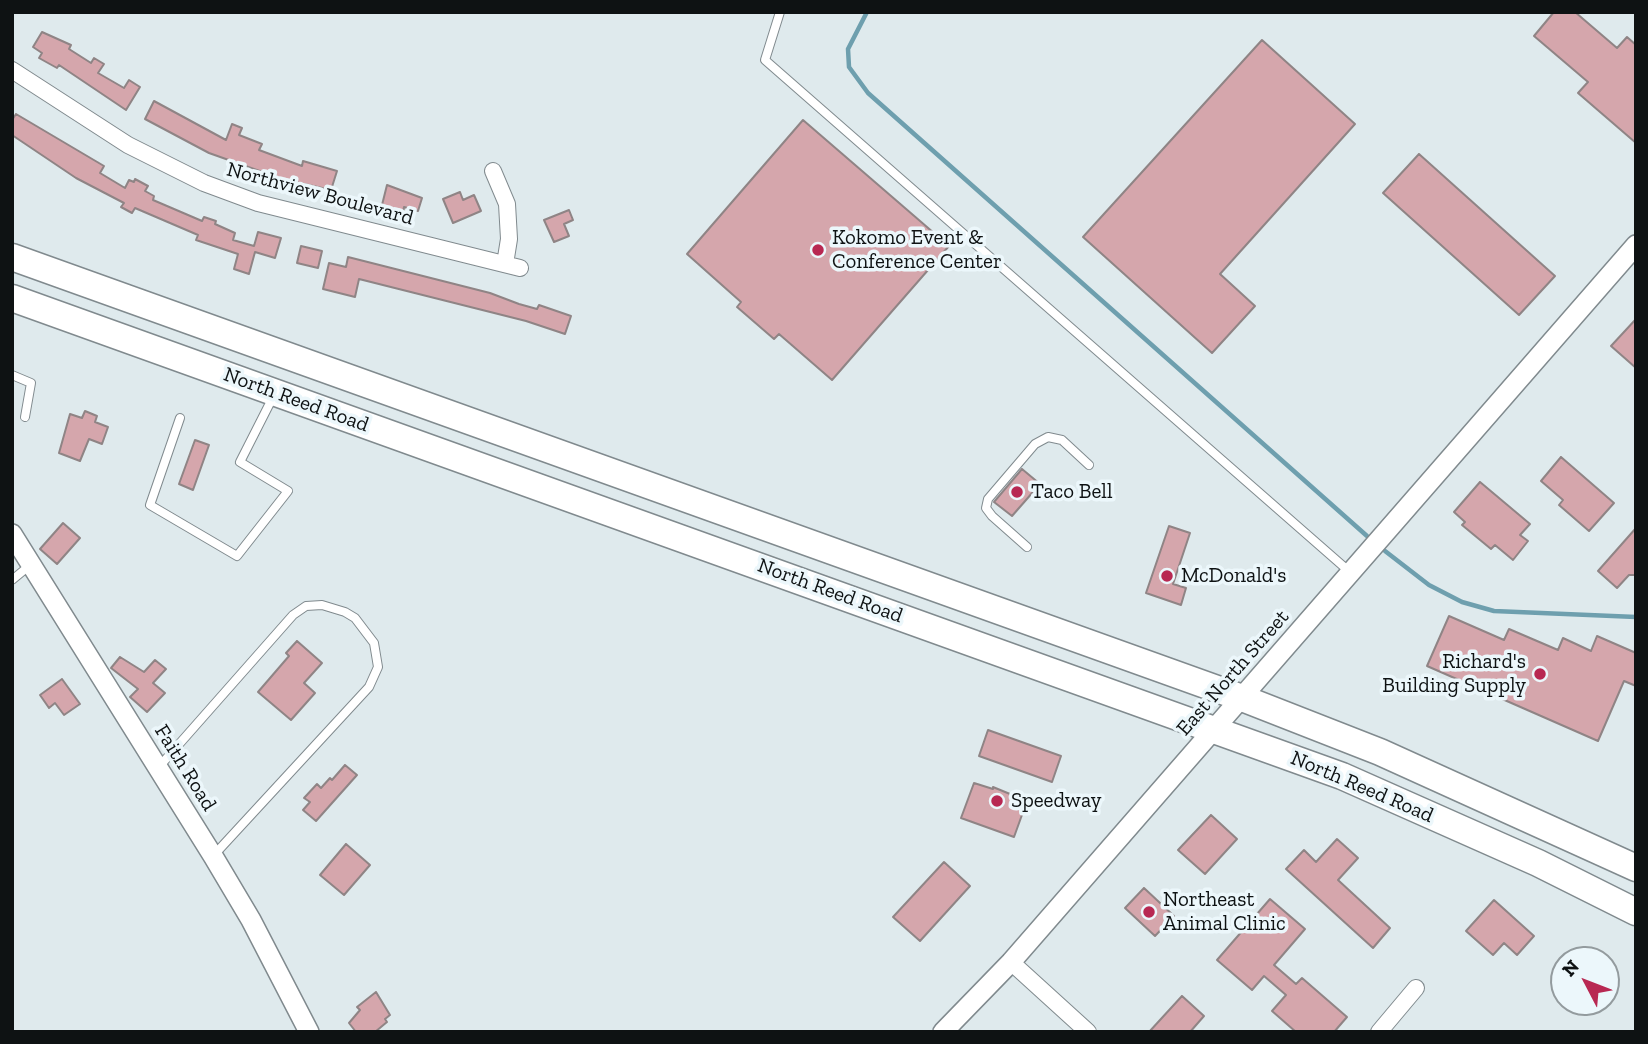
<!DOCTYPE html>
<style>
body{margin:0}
#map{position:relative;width:1648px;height:1044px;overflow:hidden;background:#dfeaed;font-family:"Zilla Slab",serif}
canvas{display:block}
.frame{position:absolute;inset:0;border:14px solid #0e1213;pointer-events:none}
.north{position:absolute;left:1550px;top:946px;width:70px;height:70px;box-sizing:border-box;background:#ecf7fb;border:2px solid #939b9e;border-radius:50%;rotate:312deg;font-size:19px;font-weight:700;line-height:28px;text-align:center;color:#0e1213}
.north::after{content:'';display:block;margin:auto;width:24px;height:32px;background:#b82852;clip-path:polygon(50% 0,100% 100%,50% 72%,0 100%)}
</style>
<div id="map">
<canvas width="1648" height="1044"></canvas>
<div class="frame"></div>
<div class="north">N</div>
</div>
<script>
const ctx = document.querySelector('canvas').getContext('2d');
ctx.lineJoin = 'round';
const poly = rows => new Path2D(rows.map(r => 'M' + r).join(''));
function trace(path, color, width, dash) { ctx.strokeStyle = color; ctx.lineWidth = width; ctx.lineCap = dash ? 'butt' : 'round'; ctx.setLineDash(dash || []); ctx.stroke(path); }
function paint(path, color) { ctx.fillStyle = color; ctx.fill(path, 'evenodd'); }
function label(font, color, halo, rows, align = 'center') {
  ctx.font = font + ' "Zilla Slab",serif'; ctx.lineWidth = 7; ctx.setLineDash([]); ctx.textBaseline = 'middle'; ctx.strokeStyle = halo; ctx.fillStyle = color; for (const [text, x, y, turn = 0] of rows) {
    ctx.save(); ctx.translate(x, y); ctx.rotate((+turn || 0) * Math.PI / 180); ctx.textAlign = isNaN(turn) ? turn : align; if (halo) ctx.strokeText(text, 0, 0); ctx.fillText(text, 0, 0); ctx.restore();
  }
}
trace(poly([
 [867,12,848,49,849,67,868,93,1367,536],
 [1385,551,1429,585,1462,602,1494,611,1636,617]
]), '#6e9fae', 4.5);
const building = poly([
 [1554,12,1575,12,1617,48,1627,37,1636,45,1636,143,1578,93,1588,82,1534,36,1554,12],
 [42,32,71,45,69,49,91,63,94,58,104,64,98,73,124,88,129,80,140,87,126,110,59,65,57,68,39,58,42,53,33,47,42,32],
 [1262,40,1355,124,1220,274,1255,306,1212,353,1083,237,1262,40],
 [154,101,226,140,232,124,242,128,239,135,262,144,259,150,302,166,303,161,337,171,331,190,282,179,209,153,145,119,154,101],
 [16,114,104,166,100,173,125,188,129,180,134,182,135,179,148,186,145,191,154,196,153,200,202,221,204,217,216,221,215,224,235,233,233,240,254,246,258,232,281,238,275,258,255,252,249,274,234,269,238,254,196,240,198,235,135,208,132,213,121,207,124,203,76,178,12,135,12,120,16,114],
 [803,120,949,246,832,380,779,334,774,339,737,307,741,302,687,254,803,120],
 [1419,154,1555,276,1519,315,1383,193,1419,154],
 [387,185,422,198,418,211,404,207,403,214,382,205,387,185],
 [460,192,463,200,474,195,481,211,453,223,443,199,460,192],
 [569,210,573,220,564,224,569,236,554,242,544,220,569,210],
 [301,246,322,251,318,268,297,263,301,246],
 [348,257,490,293,519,304,537,309,539,305,571,316,565,334,526,321,359,279,355,297,323,289,329,263,346,267,348,257],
 [1636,319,1636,368,1611,346,1636,319],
 [85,411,97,416,95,422,108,427,102,444,89,439,80,461,59,453,70,414,82,418,85,411],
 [195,440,209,445,193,490,179,484,195,440],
 [1561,457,1614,503,1589,531,1559,505,1563,500,1541,481,1561,457],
 [1022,469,1040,484,1012,516,994,502,1022,469],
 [1480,482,1530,524,1520,535,1528,541,1513,560,1495,545,1491,549,1462,525,1465,522,1454,512,1480,482],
 [63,523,80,538,57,564,40,549,63,523],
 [1169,526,1190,533,1173,584,1186,588,1181,605,1146,593,1169,526],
 [1636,528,1636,575,1629,575,1617,588,1598,571,1636,528],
 [1449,616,1504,640,1509,629,1558,650,1563,638,1591,651,1597,636,1636,653,1636,686,1624,681,1598,741,1427,666,1449,616],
 [297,641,322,663,304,683,315,693,291,720,258,692,289,656,286,653,297,641],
 [120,657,144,672,155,660,166,669,153,683,165,693,147,712,130,697,138,689,111,668,120,657],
 [62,679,80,704,64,715,55,703,49,708,40,695,62,679],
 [988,730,1061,756,1052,782,979,756,988,730],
 [345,765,357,775,316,821,303,810,310,802,304,798,317,784,321,788,330,778,332,780,345,765],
 [974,783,993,789,993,787,1027,801,1014,837,961,818,974,783],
 [1211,815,1237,839,1205,874,1178,850,1211,815],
 [1337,839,1358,858,1338,880,1390,928,1373,948,1286,869,1304,850,1316,862,1337,839],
 [346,844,370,865,344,895,320,875,346,844],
 [944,862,970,886,920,941,893,917,944,862],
 [1144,888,1174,916,1155,936,1125,908,1144,888],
 [1270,899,1305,929,1274,965,1296,984,1302,978,1347,1017,1334,1032,1296,1032,1272,1011,1286,995,1264,976,1252,990,1217,960,1270,899],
 [1494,900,1534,936,1517,955,1504,943,1493,955,1466,931,1494,900],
 [376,992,390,1015,385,1019,387,1022,375,1032,356,1032,349,1023,360,1010,357,1007,376,992],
 [1182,996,1204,1016,1190,1032,1149,1032,1182,996]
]);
paint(building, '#d5a6ac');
trace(building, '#8f8485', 2);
const service = poly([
 [780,12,765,60,1351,573],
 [12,375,31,383,25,417],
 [180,418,150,505,237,556,288,491,240,462,274,395],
 [1027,547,992,516,986,508,988,499,1035,444,1048,437,1062,440,1089,465],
 [12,580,29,566],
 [158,768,293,615,306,606,322,605,345,612,355,618,374,643,378,667,369,687,214,855]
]);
const minor = poly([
 [12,70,128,145,204,183,258,203,520,268],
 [493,171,507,204,509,239,505,264],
 [1011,962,1088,1032],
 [1379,1032,1416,988]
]);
const tertiary = poly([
 [12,534,213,856,251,920,309,1032],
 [943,1032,1011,962,1636,245]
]);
const primary = poly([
 [12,257,1242,698,1380,752,1636,868],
 [12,298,1342,776,1538,863,1636,912]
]);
trace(service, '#808a8e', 10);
trace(minor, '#808a8e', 18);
trace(tertiary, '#808a8e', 22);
trace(primary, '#808a8e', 29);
trace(service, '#fff', 8);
trace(minor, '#fff', 16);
trace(tertiary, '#fff', 19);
trace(primary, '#fff', 26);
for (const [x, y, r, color] of [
 [818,250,7,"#b82852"],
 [1017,492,7,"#b82852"],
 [1167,576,7,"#b82852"],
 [1540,674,7,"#b82852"],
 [997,801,7,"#b82852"],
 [1149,912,7,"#b82852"]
]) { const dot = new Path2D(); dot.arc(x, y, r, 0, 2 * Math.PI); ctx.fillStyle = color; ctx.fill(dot); trace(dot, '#ecf7fb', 2.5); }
label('21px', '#0e1213', '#ecf7fb', [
 ["Northview Boulevard",320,194,15],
 ["North Reed Road",296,400,20],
 ["North Reed Road",830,591,20],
 ["East North Street",1233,673,-49],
 ["Faith Road",185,768,58],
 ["North Reed Road",1362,787,23]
]);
label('21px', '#0e1213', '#ecf7fb', [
 ["Kokomo Event &",832,238],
 ["Conference Center",832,262],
 ["Taco Bell",1031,492],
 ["McDonald's",1181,576],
 ["Richard's",1526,662,"right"],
 ["Building Supply",1526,686,"right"],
 ["Speedway",1011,801],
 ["Northeast",1163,900],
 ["Animal Clinic",1163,924]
], 'left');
</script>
